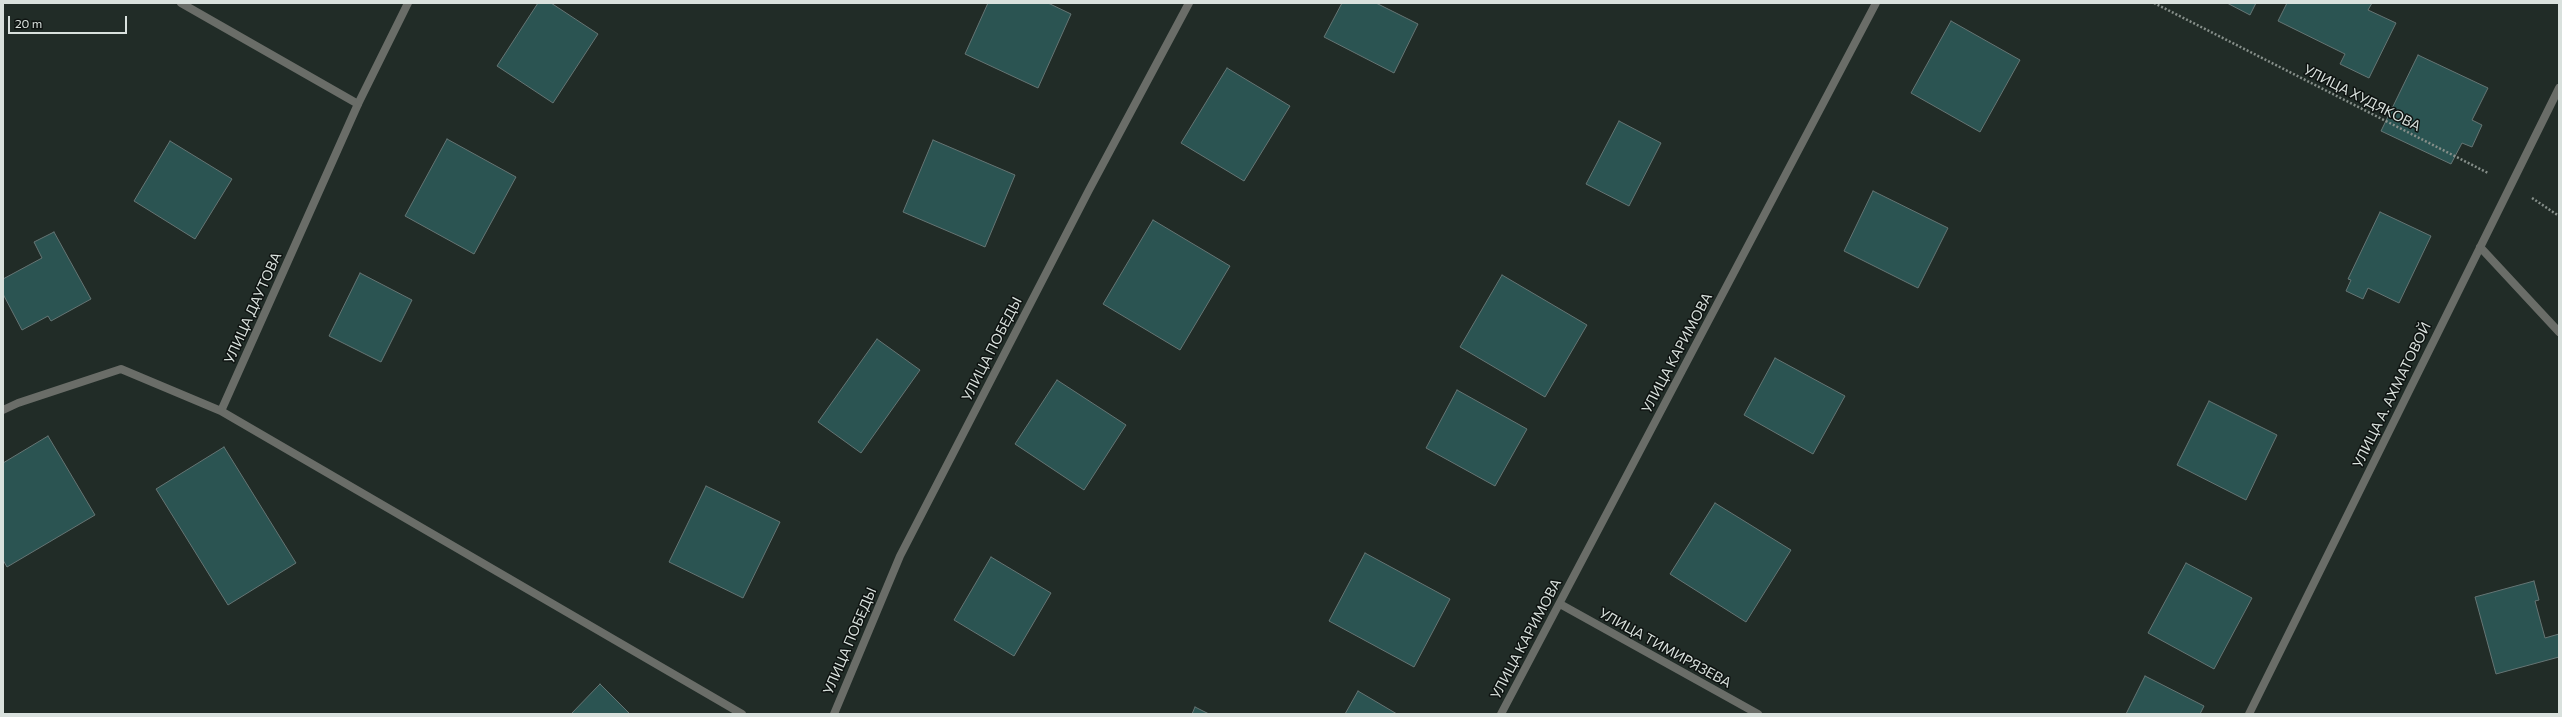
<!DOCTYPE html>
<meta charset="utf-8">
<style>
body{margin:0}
#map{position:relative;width:2562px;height:717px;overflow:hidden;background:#212c27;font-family:Commissioner,sans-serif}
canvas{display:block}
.frame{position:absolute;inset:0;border:4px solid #d9e1dd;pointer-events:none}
.scale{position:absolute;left:8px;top:16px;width:119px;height:18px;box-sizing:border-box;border:2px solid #d9e1dd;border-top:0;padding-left:5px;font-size:12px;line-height:14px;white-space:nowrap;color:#d9e1dd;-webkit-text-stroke:3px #0e1311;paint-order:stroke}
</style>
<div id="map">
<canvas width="2562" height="717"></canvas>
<div class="frame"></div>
<div class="scale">20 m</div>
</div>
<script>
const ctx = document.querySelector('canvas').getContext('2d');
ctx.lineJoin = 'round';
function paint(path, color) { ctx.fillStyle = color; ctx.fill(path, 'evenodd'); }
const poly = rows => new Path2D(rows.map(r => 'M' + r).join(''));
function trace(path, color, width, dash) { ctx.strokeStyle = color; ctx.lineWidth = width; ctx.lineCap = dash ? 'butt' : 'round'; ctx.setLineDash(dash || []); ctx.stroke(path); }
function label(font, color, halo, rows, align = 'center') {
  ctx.font = font + ' Commissioner,sans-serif'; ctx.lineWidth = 3; ctx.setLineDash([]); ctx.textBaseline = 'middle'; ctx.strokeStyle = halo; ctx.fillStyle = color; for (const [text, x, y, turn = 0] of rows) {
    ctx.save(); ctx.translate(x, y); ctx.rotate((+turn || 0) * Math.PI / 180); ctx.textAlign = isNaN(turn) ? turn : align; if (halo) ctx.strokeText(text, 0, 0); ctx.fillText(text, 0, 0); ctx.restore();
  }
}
const building = poly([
 [538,3,551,3,598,34,553,103,497,66,538,3],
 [988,3,1048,3,1071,14,1038,88,965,54,988,3],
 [1342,3,1376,3,1418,24,1394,73,1324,37,1342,3],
 [2227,3,2256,3,2250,15,2227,3],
 [2287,3,2372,3,2368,10,2396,23,2369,78,2340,64,2345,54,2278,21,2287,3],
 [1951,21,2020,60,1980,132,1911,93,1951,21],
 [2418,55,2488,88,2472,120,2482,125,2472,147,2462,143,2451,164,2381,131,2418,55],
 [1227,68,1290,106,1244,181,1181,143,1227,68],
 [1619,121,1661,143,1629,206,1586,184,1619,121],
 [447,139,516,177,474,254,405,216,447,139],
 [933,140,1015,175,985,247,903,212,933,140],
 [170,141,232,179,195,239,134,201,170,141],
 [1873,191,1948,228,1918,288,1844,251,1873,191],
 [2380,212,2431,236,2399,303,2368,288,2363,299,2346,291,2351,280,2348,279,2380,212],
 [1153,220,1230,266,1180,350,1103,304,1153,220],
 [54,232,91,299,51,321,48,316,22,330,3,294,3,279,42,258,34,242,54,232],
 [360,273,412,300,381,362,329,336,360,273],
 [1502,275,1587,325,1545,397,1460,347,1502,275],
 [877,339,920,370,861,453,818,422,877,339],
 [1775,358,1845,396,1813,454,1744,415,1775,358],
 [1057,380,1126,425,1084,490,1015,444,1057,380],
 [1457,390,1527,429,1495,486,1426,448,1457,390],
 [2209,401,2277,435,2246,500,2177,465,2209,401],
 [48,436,95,515,7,567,3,560,3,463,48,436],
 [224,447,296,563,228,605,156,489,224,447],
 [706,486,780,522,743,598,669,562,706,486],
 [1715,503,1791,550,1746,622,1670,574,1715,503],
 [1365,553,1450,599,1414,667,1329,621,1365,553],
 [991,557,1051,593,1014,656,954,620,991,557],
 [2186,563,2252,598,2214,669,2148,633,2186,563],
 [2534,581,2539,600,2535,601,2545,638,2559,634,2559,657,2496,674,2475,597,2534,581],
 [2145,676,2204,706,2200,714,2126,714,2145,676],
 [600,684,630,714,571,714,600,684],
 [1358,691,1397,714,1345,714,1358,691],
 [1195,707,1209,714,1192,714,1195,707]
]);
paint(building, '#2b5452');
trace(building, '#657574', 1);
trace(poly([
 [2154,3,2488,173],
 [2532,198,2559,216]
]), '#868f8a', 2.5, [2, 2]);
trace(poly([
 [181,3,358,104]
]), '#6a6d68', 8);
trace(poly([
 [2480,247,2559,332],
 [3,410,18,403,121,369,221,411,358,104,408,3],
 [221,411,742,714],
 [1560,604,1758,714],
 [834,714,900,556,1089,190,1189,3],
 [1501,714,1876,3],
 [2249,714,2559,88]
]), '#6a6d68', 8);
label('14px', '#d9e1dd', '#0e1311', [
 ["УЛИЦА ХУДЯКОВА",2362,98,27],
 ["УЛИЦА ДАУТОВА",253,308,-66],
 ["УЛИЦА ПОБЕДЫ",992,349,-63],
 ["УЛИЦА КАРИМОВА",1677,353,-62],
 ["УЛИЦА А. АХМАТОВОЙ",2392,395,-64],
 ["УЛИЦА КАРИМОВА",1526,639,-62],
 ["УЛИЦА ПОБЕДЫ",850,641,-67],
 ["УЛИЦА ТИМИРЯЗЕВА",1665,648,29]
]);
</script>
